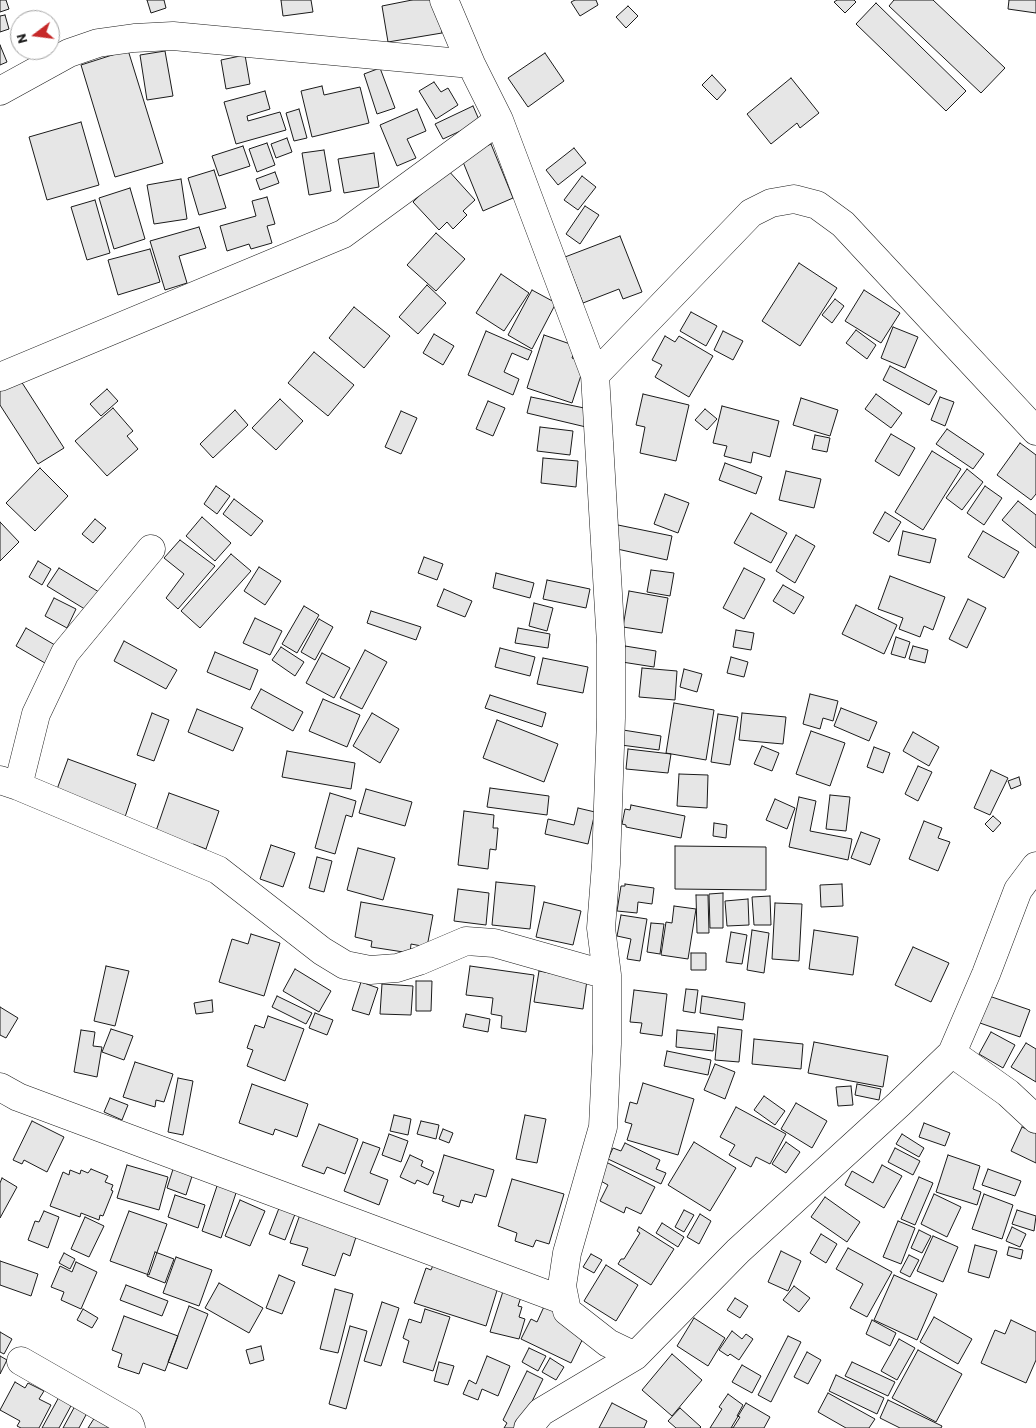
<!DOCTYPE html>
<style>
body{margin:0}
#map{position:relative;width:1036px;height:1428px;overflow:hidden;background:#fff;font-family:Barlow,sans-serif}
canvas{display:block}
.north{position:absolute;left:10px;top:10px;width:50px;height:50px;box-sizing:border-box;background:#fff;border:1px solid #a3a3a3;border-radius:50%;rotate:255deg;font-size:14px;font-weight:700;line-height:20px;text-align:center;color:#1a1a1a}
.north::after{content:'';display:block;margin:auto;width:18px;height:22px;background:#c62828;clip-path:polygon(50% 0,100% 100%,50% 72%,0 100%)}
</style>
<div id="map">
<canvas width="1036" height="1428"></canvas>
<div class="north">N</div>
</div>
<script>
const ctx = document.querySelector('canvas').getContext('2d');
ctx.lineJoin = 'round';
function paint(path, color) { ctx.fillStyle = color; ctx.fill(path, 'evenodd'); }
const poly = rows => new Path2D(rows.map(r => 'M' + r).join(''));
function trace(path, color, width, dash) { ctx.strokeStyle = color; ctx.lineWidth = width; ctx.lineCap = dash ? 'butt' : 'round'; ctx.setLineDash(dash || []); ctx.stroke(path); }
const building = poly([
 [0,0,6,0,9,9,0,12,0,0],
 [147,0,164,0,166,8,151,13,147,0],
 [281,0,311,0,313,12,283,16,281,0],
 [412,0,437,0,442,33,388,42,382,6,412,0],
 [575,0,596,0,598,5,580,16,571,2,575,0],
 [837,0,854,0,856,2,845,13,834,2,837,0],
 [894,0,933,0,1005,68,981,93,889,6,894,0],
 [1009,0,1036,0,1036,13,1008,9,1009,0],
 [876,3,966,91,946,111,856,24,876,3],
 [628,6,638,16,626,28,616,17,628,6],
 [5,15,9,29,0,32,0,16,5,15],
 [0,45,7,62,0,65,0,45],
 [128,50,163,163,115,177,81,65,128,50],
 [165,51,173,96,147,100,140,55,165,51],
 [545,53,564,81,528,107,508,78,545,53],
 [245,55,250,84,226,89,221,60,245,55],
 [380,68,395,108,377,114,364,74,380,68],
 [712,75,726,90,717,100,702,85,712,75],
 [791,78,819,113,800,128,797,123,771,144,747,114,791,78],
 [434,82,441,92,448,88,458,105,436,119,419,91,434,82],
 [322,86,324,95,360,87,369,123,312,137,301,91,322,86],
 [265,91,270,109,247,116,248,121,280,112,286,130,236,144,224,102,265,91],
 [473,106,480,122,443,139,435,124,473,106],
 [299,109,307,138,294,141,286,113,299,109],
 [417,109,426,131,407,139,416,158,397,166,380,125,417,109],
 [81,122,99,185,47,200,29,137,81,122],
 [287,138,292,152,276,158,271,144,287,138],
 [267,143,275,165,257,172,249,149,267,143],
 [491,144,513,198,483,211,461,157,491,144],
 [243,146,250,166,219,176,212,156,243,146],
 [574,148,586,163,558,185,546,170,574,148],
 [324,150,331,191,309,195,302,153,324,150],
 [374,153,379,187,344,193,338,159,374,153],
 [447,169,475,200,463,211,467,215,453,229,447,222,439,230,413,202,447,169],
 [214,170,226,208,199,215,188,178,214,170],
 [275,172,279,183,260,190,256,179,275,172],
 [582,176,596,187,578,210,564,200,582,176],
 [181,179,187,219,154,224,147,185,181,179],
 [130,188,145,239,114,249,99,198,130,188],
 [267,197,275,224,267,226,272,243,251,249,249,244,227,251,220,226,256,216,252,201,267,197],
 [95,200,110,253,87,260,71,207,95,200],
 [585,206,599,215,580,244,566,234,585,206],
 [199,227,206,248,179,256,187,283,165,290,150,241,199,227],
 [436,233,465,259,436,291,407,265,436,233],
 [620,236,642,292,623,299,619,289,583,303,565,257,620,236],
 [150,249,160,282,118,295,108,260,150,249],
 [799,263,837,288,800,346,762,321,799,263],
 [501,274,529,293,504,331,476,313,501,274],
 [427,285,446,303,418,334,399,317,427,285],
 [532,290,556,303,532,349,508,335,532,290],
 [864,290,900,313,881,343,845,321,864,290],
 [835,299,844,306,832,323,822,315,835,299],
 [354,307,390,336,364,368,329,338,354,307],
 [691,312,717,326,706,346,680,331,691,312],
 [893,327,918,337,905,368,881,358,893,327],
 [856,330,876,345,867,359,846,343,856,330],
 [486,331,532,351,528,360,512,353,504,372,519,379,513,395,468,375,486,331],
 [723,331,743,341,733,360,714,350,723,331],
 [434,334,454,346,443,365,423,353,434,334],
 [544,335,576,346,572,358,585,363,572,403,527,388,544,335],
 [665,336,675,342,679,336,713,356,689,397,655,377,662,365,652,360,665,336],
 [314,352,354,385,328,416,288,383,314,352],
 [890,366,937,391,929,405,883,380,890,366],
 [19,378,64,448,38,464,0,405,0,390,19,378],
 [107,389,118,401,101,416,90,404,107,389],
 [643,394,689,405,676,461,640,453,645,427,636,425,643,394],
 [876,394,902,413,891,428,865,409,876,394],
 [531,397,589,409,586,427,527,413,531,397],
 [940,397,954,402,945,426,931,420,940,397],
 [801,398,838,410,830,436,793,425,801,398],
 [280,399,303,421,276,450,252,428,280,399],
 [488,401,505,408,493,436,476,429,488,401],
 [722,406,779,421,770,457,753,452,751,463,724,456,727,446,713,443,722,406],
 [113,408,133,431,127,436,138,449,107,476,75,441,113,408],
 [705,409,717,419,707,430,695,420,705,409],
 [235,410,248,425,213,458,200,444,235,410],
 [401,411,417,418,401,454,385,447,401,411],
 [540,427,573,431,570,455,537,451,540,427],
 [947,429,984,454,973,469,936,444,947,429],
 [891,434,915,448,899,476,875,461,891,434],
 [815,435,830,438,827,452,812,449,815,435],
 [1020,443,1036,455,1036,494,1031,500,997,475,1020,443],
 [932,451,961,469,923,530,895,512,932,451],
 [543,458,578,461,576,487,541,483,543,458],
 [725,463,762,477,756,494,719,480,725,463],
 [40,468,68,496,35,531,6,503,40,468],
 [967,469,983,482,962,510,946,498,967,469],
 [786,471,821,479,814,508,779,500,786,471],
 [216,486,230,496,217,514,204,504,216,486],
 [985,486,1002,498,984,525,967,513,985,486],
 [665,494,689,503,678,533,654,524,665,494],
 [234,499,263,521,251,536,223,514,234,499],
 [1018,501,1036,515,1036,548,1002,520,1018,501],
 [885,512,901,522,889,542,873,533,885,512],
 [751,513,787,533,771,563,734,543,751,513],
 [202,517,231,543,215,561,186,536,202,517],
 [95,519,106,528,93,543,82,534,95,519],
 [0,522,19,542,0,561,0,522],
 [613,524,672,536,667,560,608,547,613,524],
 [903,531,936,539,930,563,898,555,903,531],
 [983,531,1019,552,1004,578,968,557,983,531],
 [796,535,815,546,795,583,776,571,796,535],
 [180,540,215,566,178,609,166,598,184,574,164,558,180,540],
 [231,554,251,571,200,628,181,611,231,554],
 [424,557,443,564,437,580,418,573,424,557],
 [38,561,51,569,42,585,29,577,38,561],
 [259,567,281,581,265,605,244,591,259,567],
 [59,568,99,592,88,611,47,586,59,568],
 [744,568,765,579,744,619,723,608,744,568],
 [651,570,674,573,670,596,647,592,651,570],
 [496,573,534,583,530,598,493,588,496,573],
 [890,576,945,597,933,630,924,626,920,637,899,629,903,618,878,609,890,576],
 [547,580,590,589,586,608,543,599,547,580],
 [783,585,804,597,794,614,773,601,783,585],
 [444,589,472,601,465,617,437,606,444,589],
 [629,591,668,598,662,633,623,627,629,591],
 [54,598,76,609,67,628,45,616,54,598],
 [968,599,986,608,967,648,949,639,968,599],
 [534,603,553,608,547,631,529,626,534,603],
 [856,605,897,625,884,654,842,634,856,605],
 [304,606,319,615,297,653,282,644,304,606],
 [371,611,421,627,416,640,367,623,371,611],
 [255,618,282,631,270,655,243,643,255,618],
 [319,619,333,627,315,660,301,652,319,619],
 [26,628,60,648,50,666,16,646,26,628],
 [518,628,550,634,548,648,515,643,518,628],
 [736,630,754,633,751,650,733,647,736,630],
 [896,637,910,642,905,658,891,654,896,637],
 [124,641,177,670,166,689,114,661,124,641],
 [625,646,656,651,654,667,622,662,625,646],
 [913,646,928,650,925,663,909,659,913,646],
 [281,647,304,662,295,676,272,660,281,647],
 [500,648,535,657,530,676,495,667,500,648],
 [365,650,387,662,362,709,340,698,365,650],
 [215,652,258,670,250,690,207,672,215,652],
 [322,653,350,668,334,698,306,683,322,653],
 [731,657,748,662,744,677,727,673,731,657],
 [543,658,588,667,583,693,537,684,543,658],
 [642,668,677,671,675,700,639,697,642,668],
 [684,669,702,674,697,692,680,687,684,669],
 [261,689,303,712,293,731,251,708,261,689],
 [810,694,838,701,833,721,823,718,820,729,803,724,810,694],
 [490,695,546,713,542,727,485,708,490,695],
 [323,699,360,715,347,747,309,731,323,699],
 [674,703,714,710,706,760,666,753,674,703],
 [841,708,877,722,869,741,834,726,841,708],
 [197,709,243,728,233,751,188,732,197,709],
 [152,713,169,720,154,761,137,755,152,713],
 [372,713,399,729,380,763,353,746,372,713],
 [742,713,786,717,783,744,739,740,742,713],
 [718,714,738,717,730,765,711,762,718,714],
 [497,720,558,744,544,782,483,758,497,720],
 [623,730,661,736,659,750,621,745,623,730],
 [811,731,845,743,830,786,796,774,811,731],
 [913,732,939,747,929,766,903,751,913,732],
 [762,746,779,753,772,771,754,764,762,746],
 [874,747,890,753,883,773,867,767,874,747],
 [628,749,671,754,668,773,626,769,628,749],
 [287,751,355,763,351,789,282,777,287,751],
 [68,759,136,784,125,817,56,792,68,759],
 [918,766,932,772,918,801,905,794,918,766],
 [991,770,1008,778,990,815,974,808,991,770],
 [679,774,708,775,707,808,677,806,679,774],
 [1019,777,1021,785,1011,789,1008,781,1019,777],
 [490,788,549,796,547,815,487,807,490,788],
 [366,789,412,802,405,826,359,813,366,789],
 [169,793,219,811,206,849,193,844,190,853,156,831,169,793],
 [330,793,356,801,352,817,346,815,335,854,315,848,330,793],
 [830,795,850,797,846,831,826,829,830,795],
 [799,797,816,801,810,831,852,839,848,860,789,847,799,797],
 [775,799,795,808,787,829,766,820,775,799],
 [631,805,685,816,681,838,626,827,626,825,622,824,625,809,630,810,631,805],
 [578,808,595,812,588,844,545,834,548,819,574,825,578,808],
 [464,811,494,815,493,828,498,828,496,850,490,849,488,869,458,865,464,811],
 [993,816,1001,823,993,832,985,824,993,816],
 [924,821,942,828,938,838,950,842,938,871,909,859,924,821],
 [714,823,727,825,726,838,713,836,714,823],
 [861,832,880,839,870,865,851,858,861,832],
 [271,845,295,853,283,887,260,879,271,845],
 [675,846,766,847,766,890,675,889,675,846],
 [358,848,395,858,383,900,347,890,358,848],
 [317,857,332,861,324,892,309,888,317,857],
 [496,882,535,886,530,929,492,925,496,882],
 [625,884,654,888,652,904,638,902,637,913,617,911,621,886,625,886,625,884],
 [842,884,843,906,821,907,820,885,842,884],
 [458,889,489,893,486,925,454,921,458,889],
 [723,893,723,928,710,928,709,894,723,893],
 [696,895,708,895,709,933,697,933,696,895],
 [770,896,771,925,754,925,752,897,770,896],
 [748,899,749,925,727,926,725,901,748,899],
 [361,902,433,915,427,947,411,944,410,953,371,947,372,941,355,937,361,902],
 [544,902,581,911,573,945,536,937,544,902],
 [775,903,802,904,799,961,772,959,775,903],
 [674,906,696,909,688,959,661,955,666,922,672,923,674,906],
 [621,915,647,919,640,961,627,959,631,939,617,936,621,915],
 [651,923,664,924,660,954,647,952,651,923],
 [752,930,769,933,764,973,747,970,752,930],
 [814,930,858,937,853,975,809,969,814,930],
 [731,932,747,935,742,964,726,962,731,932],
 [251,934,280,943,264,996,219,982,232,939,248,944,251,934],
 [913,947,949,963,931,1002,895,985,913,947],
 [691,953,706,953,706,970,691,970,691,953],
 [106,966,129,971,115,1026,94,1021,106,966],
 [470,966,534,975,526,1032,501,1028,502,1016,491,1014,493,998,466,995,470,966],
 [295,969,331,991,319,1012,283,991,295,969],
 [539,971,587,980,583,1009,534,1002,539,971],
 [416,981,432,981,431,1011,416,1011,416,981],
 [361,982,378,988,369,1015,352,1010,361,982],
 [382,984,413,986,411,1015,380,1014,382,984],
 [686,989,698,990,695,1013,683,1011,686,989],
 [634,990,667,994,662,1036,640,1033,642,1023,630,1022,634,990],
 [277,996,312,1013,306,1024,272,1007,277,996],
 [702,996,745,1003,743,1020,700,1013,702,996],
 [989,996,1030,1010,1020,1037,980,1023,989,996],
 [212,1000,213,1012,196,1014,194,1003,212,1000],
 [0,1007,18,1018,6,1038,0,1035,0,1007],
 [315,1013,333,1020,327,1035,309,1028,315,1013],
 [466,1014,490,1019,488,1032,463,1027,466,1014],
 [268,1016,304,1029,285,1081,247,1066,253,1050,247,1048,255,1025,264,1028,268,1016],
 [718,1027,742,1030,739,1062,715,1060,718,1027],
 [111,1029,133,1036,124,1060,102,1052,111,1029],
 [81,1030,95,1032,93,1046,102,1047,97,1077,74,1072,81,1030],
 [677,1030,715,1034,713,1051,676,1047,677,1030],
 [991,1032,1015,1045,1003,1068,979,1054,991,1032],
 [754,1039,803,1044,801,1069,752,1064,754,1039],
 [814,1042,888,1056,883,1087,808,1073,814,1042],
 [1026,1043,1036,1049,1036,1082,1011,1067,1026,1043],
 [667,1051,711,1060,708,1075,664,1066,667,1051],
 [135,1062,173,1074,164,1102,156,1100,155,1107,123,1097,135,1062],
 [715,1064,735,1072,725,1099,704,1090,715,1064],
 [178,1078,193,1081,183,1135,168,1132,178,1078],
 [643,1083,694,1099,678,1155,627,1140,632,1124,625,1122,630,1102,637,1104,643,1083],
 [252,1084,308,1104,297,1137,275,1129,273,1135,239,1123,252,1084],
 [857,1084,881,1089,879,1100,855,1095,857,1084],
 [851,1086,853,1105,838,1106,836,1087,851,1086],
 [764,1096,785,1111,775,1125,754,1110,764,1096],
 [110,1098,128,1105,122,1120,104,1112,110,1098],
 [796,1103,827,1121,812,1148,781,1129,796,1103],
 [736,1107,786,1134,770,1164,756,1157,751,1167,729,1155,735,1145,720,1137,736,1107],
 [394,1115,411,1119,408,1135,390,1131,394,1115],
 [525,1115,546,1119,537,1163,516,1159,525,1115],
 [32,1121,64,1137,47,1172,24,1160,22,1164,13,1160,32,1121],
 [421,1121,439,1125,436,1139,417,1134,421,1121],
 [924,1123,950,1133,945,1146,919,1137,924,1123],
 [319,1124,358,1139,345,1174,327,1167,324,1174,302,1166,319,1124],
 [1022,1127,1036,1133,1036,1163,1011,1151,1022,1127],
 [443,1129,453,1133,449,1143,439,1139,443,1129],
 [389,1134,408,1141,401,1162,382,1155,389,1134],
 [902,1134,924,1148,919,1157,896,1144,902,1134],
 [363,1142,380,1148,370,1173,388,1180,379,1205,344,1191,363,1142],
 [694,1142,736,1168,710,1211,668,1185,694,1142],
 [786,1142,800,1152,786,1173,772,1164,786,1142],
 [625,1143,660,1160,656,1169,666,1173,661,1184,608,1159,613,1148,621,1151,625,1143],
 [895,1148,920,1161,913,1175,888,1162,895,1148],
 [410,1155,423,1161,421,1166,434,1172,428,1185,417,1180,415,1184,400,1177,410,1155],
 [444,1155,494,1170,486,1197,475,1194,472,1203,461,1200,459,1207,442,1201,444,1196,433,1193,444,1155],
 [948,1155,980,1166,973,1189,981,1192,977,1205,936,1192,948,1155],
 [606,1162,655,1187,641,1214,626,1207,624,1213,600,1201,608,1185,597,1179,606,1162],
 [175,1163,194,1170,186,1195,167,1188,175,1163],
 [127,1165,168,1177,159,1210,117,1198,127,1165],
 [882,1165,902,1176,884,1208,845,1185,852,1171,873,1183,882,1165],
 [91,1169,108,1176,105,1182,113,1185,111,1190,113,1191,103,1216,100,1215,99,1220,81,1213,80,1217,50,1206,63,1172,69,1175,70,1170,80,1174,81,1170,88,1173,91,1169],
 [988,1169,1021,1181,1015,1196,982,1185,988,1169],
 [220,1177,239,1184,221,1238,202,1231,220,1177],
 [919,1177,933,1183,915,1225,901,1219,919,1177],
 [2,1178,17,1187,0,1218,0,1183,2,1178],
 [512,1179,564,1194,549,1244,536,1240,533,1247,515,1241,517,1233,498,1226,512,1179],
 [934,1194,961,1207,947,1237,921,1224,934,1194],
 [984,1194,1013,1205,1002,1239,972,1229,984,1194],
 [175,1195,205,1205,198,1228,168,1217,175,1195],
 [825,1197,860,1222,847,1242,811,1217,825,1197],
 [240,1200,265,1211,250,1246,225,1236,240,1200],
 [281,1203,297,1209,285,1240,269,1234,281,1203],
 [303,1206,356,1237,350,1256,343,1253,335,1276,302,1265,308,1248,290,1243,303,1206],
 [684,1210,694,1215,684,1232,675,1227,684,1210],
 [1017,1210,1036,1216,1034,1231,1012,1224,1017,1210],
 [44,1211,59,1217,48,1248,28,1240,35,1221,39,1222,44,1211],
 [129,1211,167,1224,149,1275,110,1261,129,1211],
 [700,1214,711,1221,699,1244,687,1237,700,1214],
 [85,1217,104,1226,89,1257,71,1249,85,1217],
 [898,1221,915,1228,901,1264,883,1257,898,1221],
 [662,1223,684,1237,678,1247,656,1233,662,1223],
 [639,1227,674,1249,651,1285,618,1264,621,1259,624,1259,640,1233,637,1231,639,1227],
 [1012,1227,1026,1234,1020,1247,1006,1241,1012,1227],
 [919,1230,931,1236,922,1253,911,1248,919,1230],
 [821,1234,837,1244,826,1263,810,1253,821,1234],
 [933,1236,958,1247,943,1282,917,1271,933,1236],
 [975,1245,997,1251,989,1278,968,1272,975,1245],
 [1009,1247,1023,1250,1021,1259,1007,1255,1009,1247],
 [848,1248,892,1272,867,1317,850,1308,863,1284,836,1269,848,1248],
 [781,1251,801,1261,788,1291,768,1282,781,1251],
 [155,1252,174,1259,165,1283,147,1276,155,1252],
 [64,1253,75,1259,70,1269,59,1263,64,1253],
 [591,1254,602,1260,594,1273,583,1267,591,1254],
 [909,1255,919,1260,910,1277,900,1272,909,1255],
 [176,1257,212,1270,199,1306,163,1293,176,1257],
 [0,1261,38,1274,31,1296,0,1285,0,1261],
 [76,1262,97,1272,81,1309,61,1300,64,1292,51,1287,60,1266,72,1272,76,1262],
 [434,1263,499,1284,486,1326,414,1303,426,1268,431,1270,434,1263],
 [606,1265,638,1285,616,1321,584,1301,606,1265],
 [279,1275,295,1282,282,1314,266,1308,279,1275],
 [894,1275,937,1294,917,1340,874,1320,894,1275],
 [506,1282,521,1297,518,1306,522,1307,519,1317,525,1319,519,1339,490,1332,506,1282],
 [219,1283,263,1308,249,1333,205,1308,219,1283],
 [126,1285,168,1301,162,1316,120,1300,126,1285],
 [794,1286,810,1298,799,1312,783,1300,794,1286],
 [335,1289,353,1294,338,1353,320,1349,335,1289],
 [735,1298,748,1306,740,1318,727,1310,735,1298],
 [547,1300,588,1328,571,1363,521,1339,531,1319,537,1322,547,1300],
 [382,1302,399,1308,381,1366,364,1361,382,1302],
 [189,1306,208,1314,187,1369,168,1362,189,1306],
 [83,1309,98,1318,92,1328,77,1320,83,1309],
 [425,1309,450,1317,433,1371,403,1362,409,1341,403,1338,409,1319,421,1323,425,1309],
 [124,1316,178,1336,165,1371,143,1363,139,1374,118,1367,122,1354,112,1350,124,1316],
 [934,1317,972,1339,958,1364,920,1342,934,1317],
 [694,1318,725,1338,708,1366,677,1346,694,1318],
 [872,1320,896,1333,890,1346,866,1334,872,1320],
 [1011,1320,1036,1332,1036,1360,1026,1383,981,1363,995,1330,1005,1334,1011,1320],
 [350,1326,367,1331,346,1409,329,1404,350,1326],
 [732,1331,742,1339,746,1334,753,1339,739,1360,730,1354,728,1356,719,1350,732,1331],
 [0,1332,12,1339,4,1354,0,1352,0,1332],
 [788,1336,801,1342,771,1402,758,1395,788,1336],
 [899,1339,915,1348,897,1380,881,1371,899,1339],
 [261,1346,264,1360,250,1364,246,1350,261,1346],
 [529,1348,546,1356,538,1371,522,1362,529,1348],
 [918,1350,962,1374,936,1422,892,1398,918,1350],
 [807,1352,821,1360,808,1384,794,1377,807,1352],
 [672,1354,702,1380,672,1416,642,1390,672,1354],
 [0,1356,7,1360,0,1374,0,1356],
 [487,1356,510,1366,498,1396,482,1389,478,1400,463,1394,469,1380,476,1384,487,1356],
 [550,1358,564,1367,556,1380,542,1372,550,1358],
 [439,1362,454,1366,448,1385,434,1381,439,1362],
 [852,1362,895,1382,888,1396,845,1376,852,1362],
 [742,1365,761,1376,752,1393,732,1382,742,1365],
 [527,1371,543,1379,519,1428,504,1428,507,1423,503,1420,527,1371],
 [836,1375,884,1398,877,1414,829,1391,836,1375],
 [15,1382,25,1388,28,1383,44,1391,39,1399,51,1405,39,1428,21,1428,17,1426,20,1421,0,1410,15,1382],
 [828,1393,875,1419,869,1428,846,1428,818,1412,828,1393],
 [728,1394,743,1405,737,1416,740,1417,733,1428,710,1428,722,1409,719,1407,728,1394],
 [59,1397,72,1404,59,1428,42,1428,59,1397],
 [888,1400,942,1426,941,1428,900,1428,880,1418,888,1400],
 [612,1403,647,1421,644,1428,599,1428,612,1403],
 [746,1403,770,1417,764,1428,731,1428,746,1403],
 [75,1406,87,1413,79,1428,63,1428,75,1406],
 [680,1408,701,1427,700,1428,676,1428,668,1421,680,1408],
 [95,1417,114,1428,88,1428,95,1417]
]);
paint(building, '#e6e6e6');
trace(building, '#1a1a1a', 1);
const minor = poly([
 [444,0,471,64],
 [0,91,69,53,98,43,134,38,173,36,471,64,499,120,595,375,611,644,611,718,606,864,601,928,607,975,607,1044,603,1127,567,1253,562,1286,567,1311,608,1343,635,1356],
 [595,375,751,213,771,203,794,199,817,205,843,224,1036,431],
 [0,377,343,234,499,120],
 [0,780,18,786,218,870,322,951,345,965,370,970,397,968,419,961,466,941,494,943,607,975],
 [18,786,36,714,65,653,151,549],
 [952,1053,1008,1093,1036,1119],
 [0,1087,18,1097,565,1301],
 [21,1361,129,1423,131,1428],
 [528,1428,541,1412,635,1356,738,1251,899,1104,952,1053,986,974,1018,890,1036,866]
]);
trace(minor, '#1a1a1a', 29);
trace(minor, '#fff', 28);
</script>
